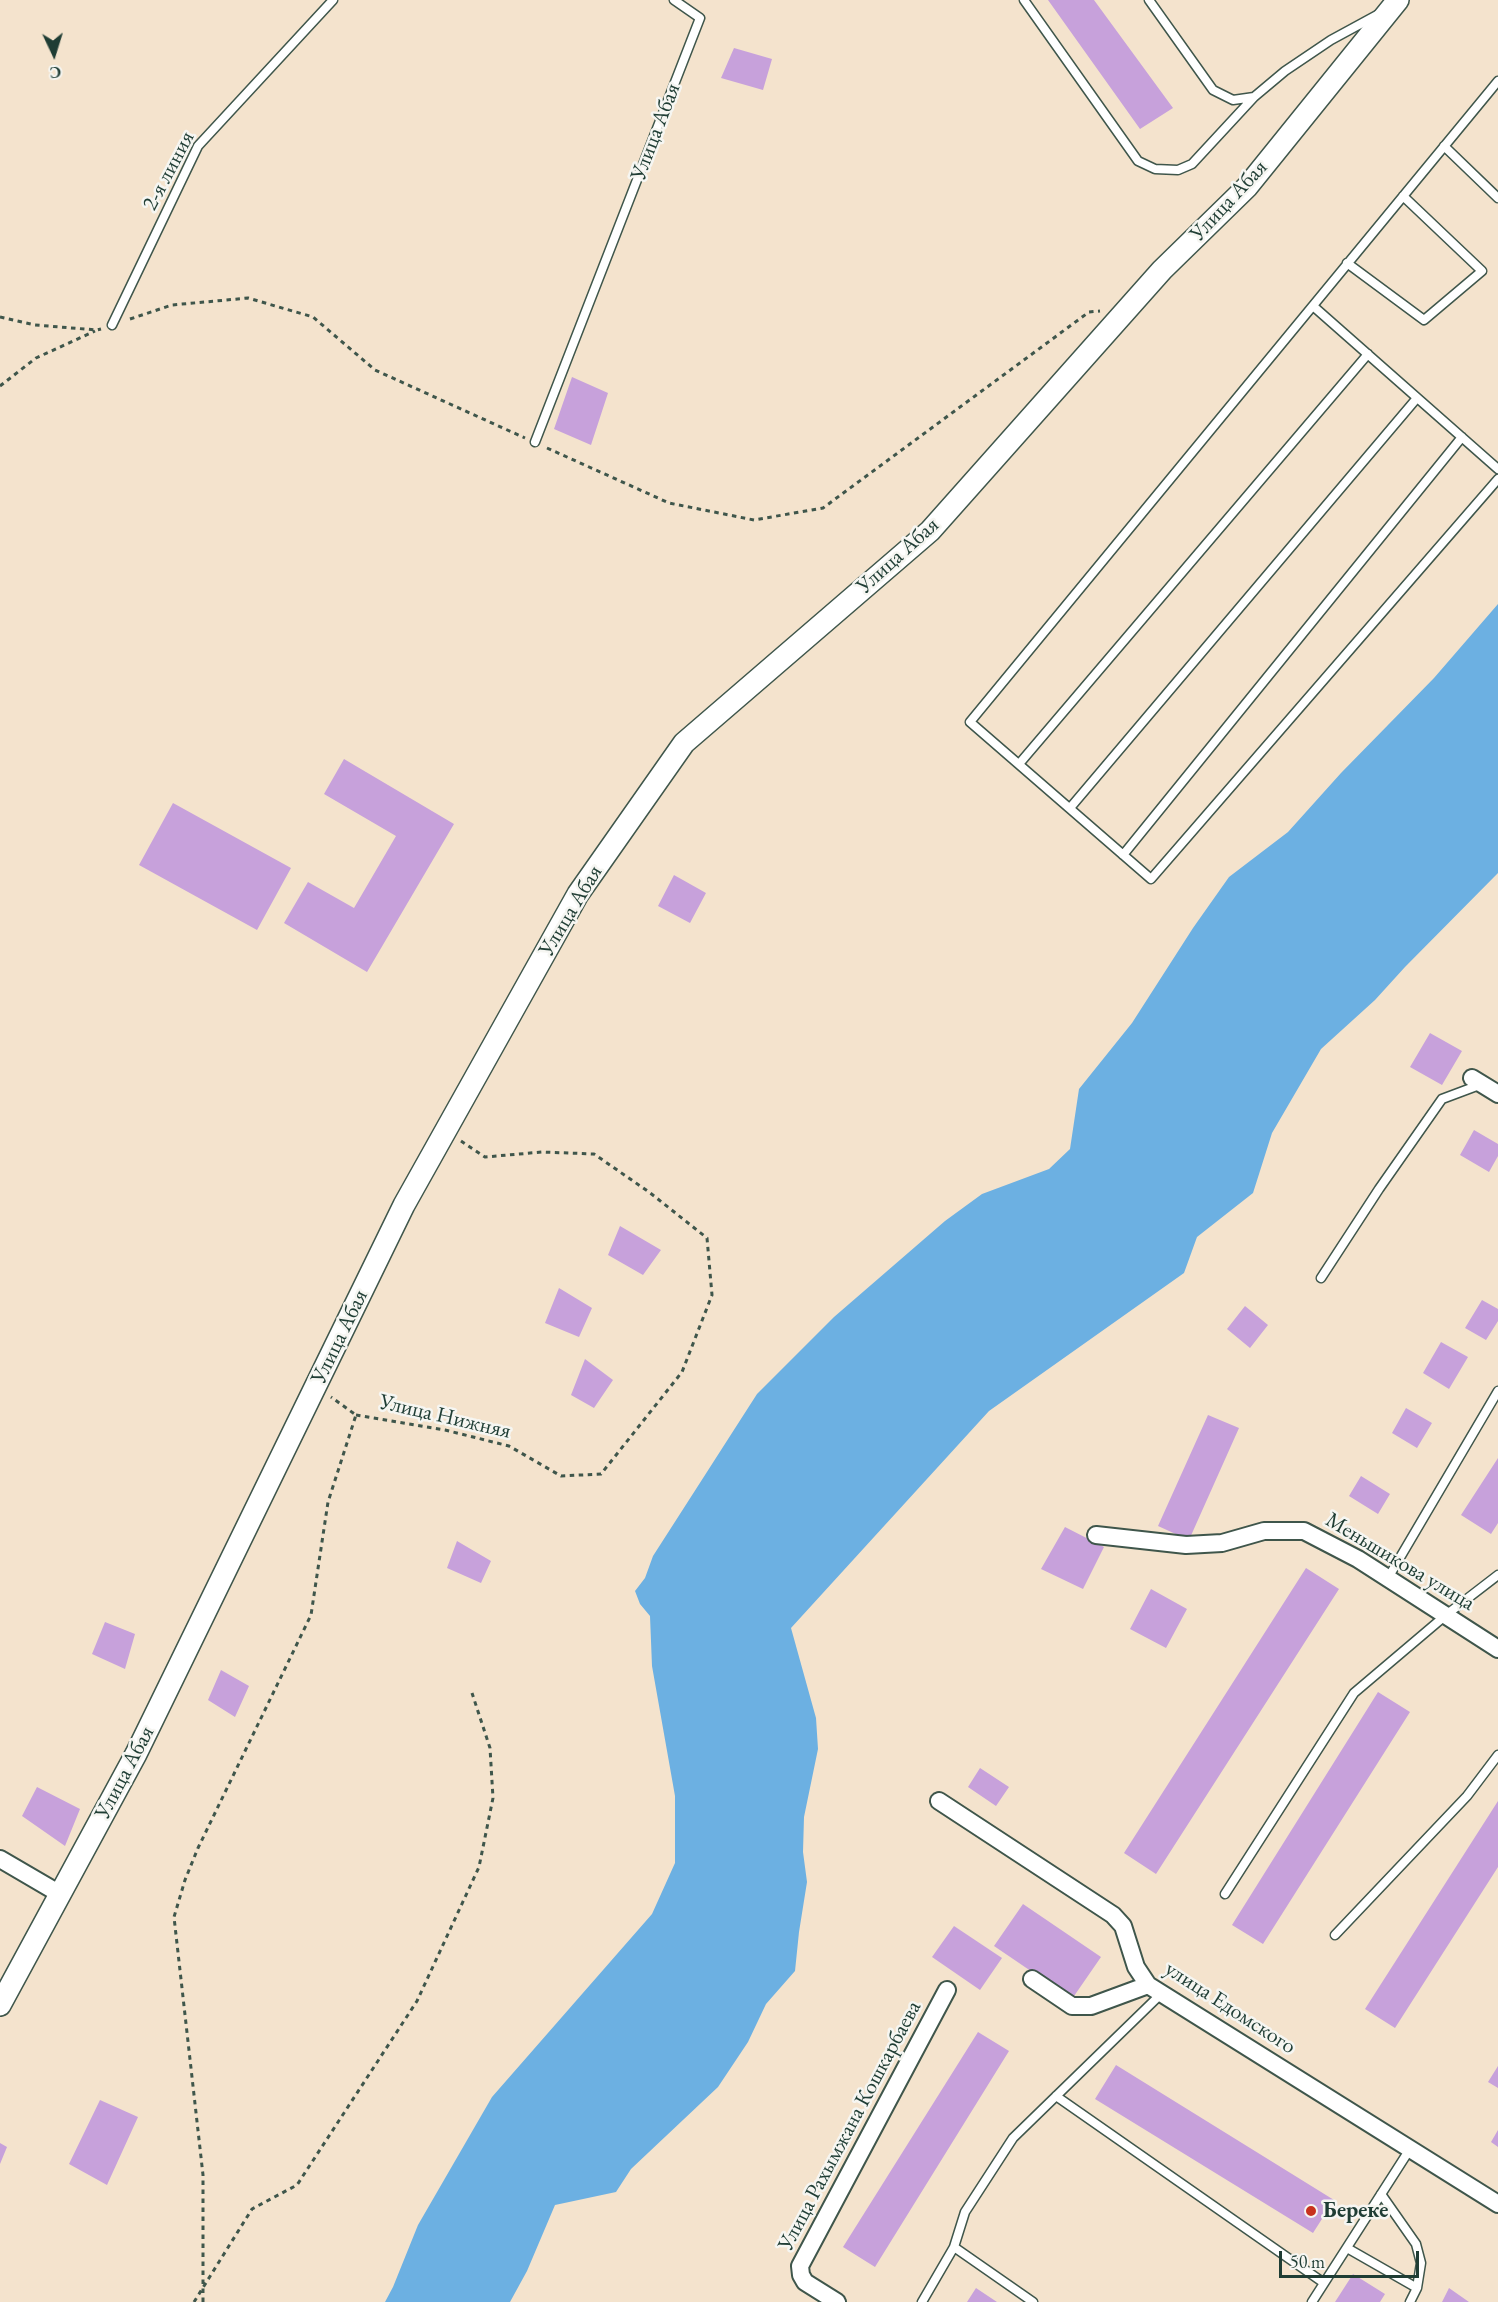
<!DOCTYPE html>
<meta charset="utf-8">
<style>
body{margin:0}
#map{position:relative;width:1498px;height:2302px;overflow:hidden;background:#f4e3cd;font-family:"EB Garamond",serif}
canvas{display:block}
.north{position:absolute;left:24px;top:24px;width:60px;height:60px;-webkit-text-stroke:4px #f6f6f2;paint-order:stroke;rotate:176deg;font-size:16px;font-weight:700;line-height:24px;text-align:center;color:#1f3d34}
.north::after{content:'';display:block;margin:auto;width:21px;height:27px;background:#1f3d34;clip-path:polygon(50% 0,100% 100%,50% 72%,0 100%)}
.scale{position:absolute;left:1279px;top:2251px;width:140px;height:27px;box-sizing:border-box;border:3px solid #1f3d34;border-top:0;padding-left:8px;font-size:18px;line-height:21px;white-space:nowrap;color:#1f3d34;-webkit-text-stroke:4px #f6f6f2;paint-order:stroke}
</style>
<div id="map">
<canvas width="1498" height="2302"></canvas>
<div class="north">С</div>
<div class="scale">50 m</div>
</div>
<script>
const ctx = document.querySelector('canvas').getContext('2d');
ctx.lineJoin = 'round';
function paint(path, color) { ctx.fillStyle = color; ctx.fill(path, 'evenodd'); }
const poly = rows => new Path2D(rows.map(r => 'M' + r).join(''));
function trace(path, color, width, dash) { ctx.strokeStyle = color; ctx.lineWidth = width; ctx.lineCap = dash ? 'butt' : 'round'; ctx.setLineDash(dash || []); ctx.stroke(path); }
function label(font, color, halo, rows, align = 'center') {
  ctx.font = font + ' "EB Garamond",serif'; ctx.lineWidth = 5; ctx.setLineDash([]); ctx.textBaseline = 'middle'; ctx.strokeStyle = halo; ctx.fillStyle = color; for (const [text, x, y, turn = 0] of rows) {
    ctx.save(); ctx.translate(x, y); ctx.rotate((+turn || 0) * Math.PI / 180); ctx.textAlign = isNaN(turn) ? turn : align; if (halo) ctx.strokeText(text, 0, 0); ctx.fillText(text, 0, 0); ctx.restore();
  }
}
paint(poly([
 [1498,604,1498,873,1405,967,1375,1000,1321,1049,1272,1133,1253,1193,1197,1237,1184,1273,989,1411,791,1628,816,1718,818,1749,804,1817,803,1852,807,1882,799,1932,795,1971,766,2004,748,2042,718,2087,631,2169,616,2192,555,2205,527,2271,510,2302,385,2302,393,2287,418,2225,492,2097,652,1914,675,1863,675,1796,652,1666,650,1616,640,1604,635,1591,645,1578,653,1556,757,1394,834,1317,945,1221,982,1194,1049,1169,1070,1149,1079,1089,1132,1023,1193,928,1229,877,1288,832,1341,773,1434,678]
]), '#6cb0e2');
paint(poly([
 [1048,0,1094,0,1173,108,1140,129],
 [734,48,772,59,763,90,721,78],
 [572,377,608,393,591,445,554,429],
 [344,759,454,824,367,972,284,923,308,882,354,908,396,836,324,794],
 [173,803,291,868,257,930,139,865],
 [674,875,706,893,690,923,658,906],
 [1430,1033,1462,1051,1442,1085,1410,1067],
 [1474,1130,1498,1144,1498,1156,1489,1172,1460,1155],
 [620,1226,661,1250,643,1275,608,1255],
 [559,1288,592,1308,579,1337,545,1323],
 [1482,1300,1498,1309,1498,1321,1486,1340,1465,1328],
 [1245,1306,1268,1325,1250,1348,1227,1329],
 [1441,1342,1468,1357,1449,1389,1423,1373],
 [585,1359,613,1380,594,1408,571,1395],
 [1406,1408,1432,1423,1417,1448,1392,1433],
 [1208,1415,1239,1428,1189,1540,1158,1526],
 [1498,1458,1498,1523,1491,1534,1461,1515],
 [1361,1476,1390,1494,1378,1514,1349,1496],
 [1065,1527,1104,1547,1083,1589,1041,1569],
 [457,1541,491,1561,481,1583,447,1568],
 [1306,1568,1339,1589,1156,1874,1124,1853],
 [1151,1589,1187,1609,1166,1648,1130,1629],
 [105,1622,135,1634,125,1669,92,1654],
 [221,1670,249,1686,235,1717,208,1700],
 [1378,1692,1410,1712,1263,1944,1232,1925],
 [980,1768,1009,1787,996,1806,968,1787],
 [37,1787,80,1809,65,1846,22,1816],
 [1498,1801,1498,1867,1395,2028,1365,2009],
 [1023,1904,1101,1957,1072,1999,994,1946],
 [954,1926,1002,1958,980,1990,932,1957],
 [978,2032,1009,2051,875,2267,843,2247],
 [1116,2065,1334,2200,1313,2233,1095,2099],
 [1498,2066,1498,2088,1488,2082],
 [100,2100,138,2117,107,2185,69,2164],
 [1498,2130,1498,2147,1491,2142],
 [0,2143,7,2147,0,2164],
 [1353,2274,1385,2294,1380,2302,1335,2302],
 [976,2288,997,2302,967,2302],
 [1449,2288,1469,2302,1442,2302]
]), '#c7a1db');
const service = poly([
 [1024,0,1138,161,1155,169,1178,170,1192,164,1254,97],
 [1149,0,1213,90,1233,100,1254,97,1285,71,1331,40,1377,15],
 [1498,81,970,722,1151,879,1498,479],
 [1444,146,1498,198],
 [1347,263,1424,320,1482,271,1403,196],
 [1313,306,1498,469],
 [112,325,198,146,333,0],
 [535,442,700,18,674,0],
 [1019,764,1368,354],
 [1070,808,1417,398],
 [1123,855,1462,437],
 [1321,1278,1379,1189,1442,1099,1482,1084],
 [1388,1578,1498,1391],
 [1225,1894,1354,1693,1446,1615,1498,1575],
 [1335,1935,1467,1796,1498,1755],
 [1056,2096,1324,2283],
 [1381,2194,1416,2244,1421,2263,1417,2288,1410,2302],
 [1347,2248,1417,2288],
 [922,2302,954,2247],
 [1033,2302,954,2247,965,2212,1013,2138,1161,1994],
 [1312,2302,1410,2149]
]);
const minor = poly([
 [1472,1078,1498,1094],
 [1096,1535,1186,1545,1222,1543,1264,1531,1304,1531,1358,1559,1498,1649],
 [939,1801,1113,1915,1123,1926,1136,1967,1148,1985,1498,2204],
 [0,1859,60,1894],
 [1032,1979,1072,2006,1091,2006,1148,1985],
 [837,2302,805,2282,801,2275,800,2266,947,1990]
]);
const tertiary = poly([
 [0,2005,136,1754,404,1205,578,894,684,743,930,531,1162,270,1247,187,1398,0]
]);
trace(service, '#3f564b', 11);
trace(minor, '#3f564b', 20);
trace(tertiary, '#3f564b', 24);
trace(poly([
 [0,317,35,325,97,330,101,329],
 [130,319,172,305,248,298,313,317,375,370,525,438],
 [0,386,36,358,95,331],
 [547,448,669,503,754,520,823,508,1089,312,1100,311],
 [356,1415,445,1430,509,1446,561,1476,601,1474,682,1372,712,1295,707,1238,649,1192,594,1154,542,1152,485,1157,461,1141],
 [194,2302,252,2209,297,2185,417,2001,479,1867,493,1798,490,1748,472,1693],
 [203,2302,203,2175,174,1917,185,1880,198,1848,311,1615,328,1502,356,1415,331,1397]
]), '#3f564b', 3, [4.5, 4.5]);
trace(service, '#fff', 8);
trace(minor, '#fff', 16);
trace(tertiary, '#fff', 21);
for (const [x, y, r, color] of [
 [1311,2211,6,"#c8321e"]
]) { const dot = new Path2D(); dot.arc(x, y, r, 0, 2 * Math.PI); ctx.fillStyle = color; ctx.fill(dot); trace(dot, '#f6f6f2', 2); }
label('22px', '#1f3d34', '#f6f6f2', [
 ["Улица Абая",656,132,-69],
 ["2-я линия",169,171,-62],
 ["Улица Абая",1229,201,-47],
 ["Улица Абая",898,556,-42],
 ["Улица Абая",571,911,-59],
 ["Улица Абая",340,1337,-64],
 ["Улица Нижняя",445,1417,13],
 ["Меньшикова улица",1400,1562,31],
 ["Улица Абая",125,1773,-62],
 ["улица Едомского",1230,2008,33],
 ["Улица Рахымжана Кошкарбаева",850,2126,-62]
]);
label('bold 22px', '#1f3d34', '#f6f6f2', [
 ["Береке",1323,2211]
], 'left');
</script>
